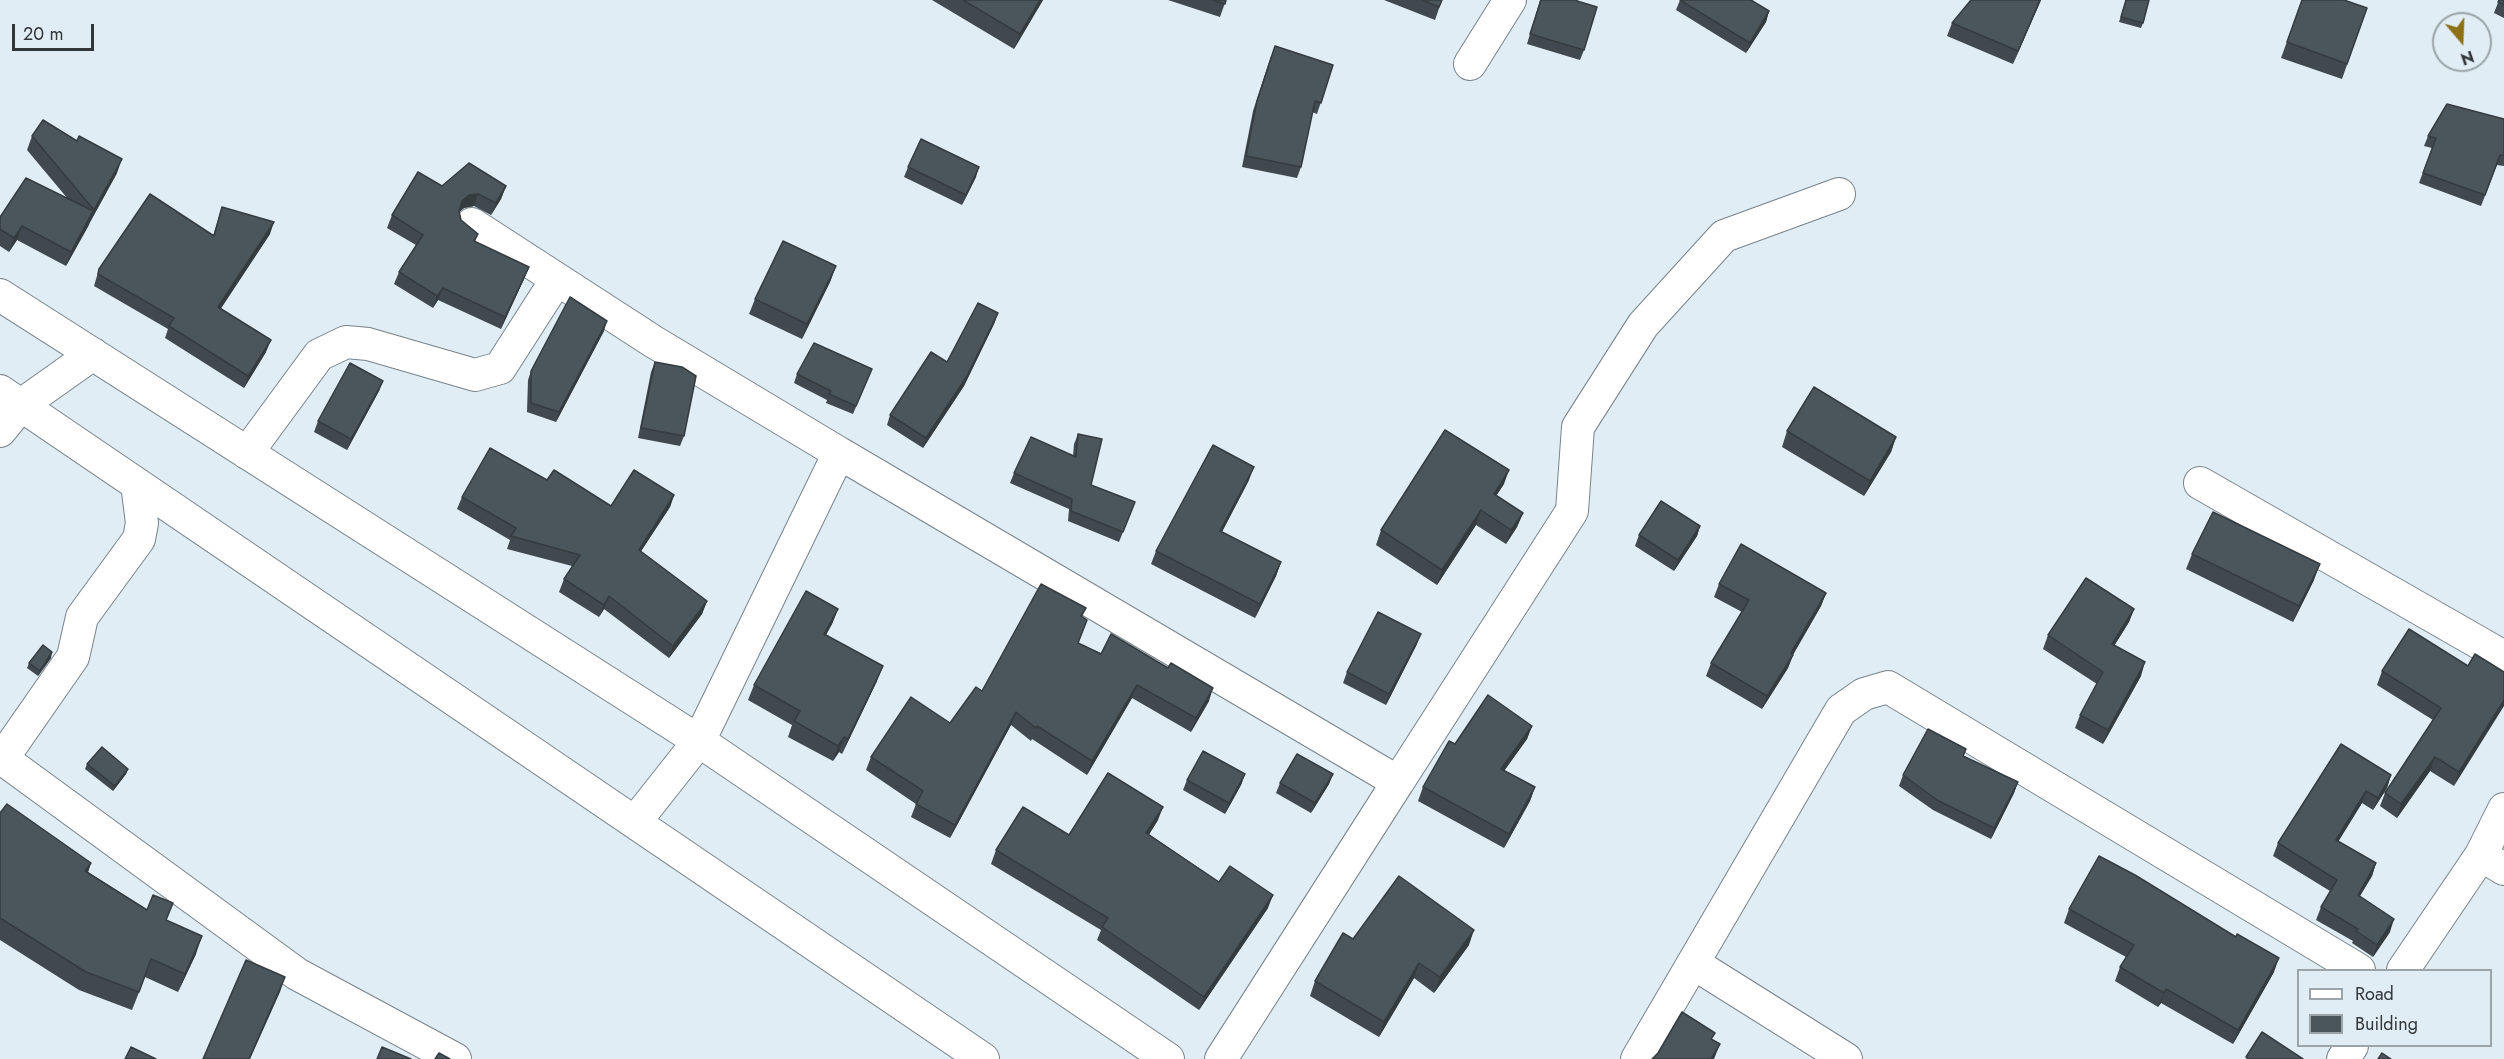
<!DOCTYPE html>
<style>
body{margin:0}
#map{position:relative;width:2504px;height:1059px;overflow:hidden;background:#e0edf4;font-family:Jost,sans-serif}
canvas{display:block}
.legend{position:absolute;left:2297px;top:969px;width:195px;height:78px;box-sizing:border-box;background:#e0edf4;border:2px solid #9aa4a9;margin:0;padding:8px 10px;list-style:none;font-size:18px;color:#313639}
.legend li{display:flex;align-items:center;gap:12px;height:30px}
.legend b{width:30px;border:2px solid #9aa4a9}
.north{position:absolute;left:2432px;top:12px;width:60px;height:60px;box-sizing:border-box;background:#e0edf4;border:2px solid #9aa4a9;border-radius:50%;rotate:161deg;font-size:16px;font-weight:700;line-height:24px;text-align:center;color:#313639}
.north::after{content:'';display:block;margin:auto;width:21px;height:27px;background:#8e7115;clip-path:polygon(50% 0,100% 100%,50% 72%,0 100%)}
.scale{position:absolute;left:12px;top:24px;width:82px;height:27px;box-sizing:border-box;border:3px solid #313639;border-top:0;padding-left:8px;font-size:18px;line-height:21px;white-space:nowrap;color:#313639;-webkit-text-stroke:4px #e0edf4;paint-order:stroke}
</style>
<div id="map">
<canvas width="2504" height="1059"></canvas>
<ul class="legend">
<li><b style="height:8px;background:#fff"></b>Road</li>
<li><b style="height:16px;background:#4b555c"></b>Building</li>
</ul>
<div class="north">N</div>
<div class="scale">20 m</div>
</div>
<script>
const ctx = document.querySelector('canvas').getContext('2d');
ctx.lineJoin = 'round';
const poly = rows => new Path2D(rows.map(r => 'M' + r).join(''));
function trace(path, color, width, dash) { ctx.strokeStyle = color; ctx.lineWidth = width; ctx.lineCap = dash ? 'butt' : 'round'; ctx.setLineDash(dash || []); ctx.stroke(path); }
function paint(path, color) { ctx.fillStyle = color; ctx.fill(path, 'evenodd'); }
const street = poly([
 [1470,64,1510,0],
 [472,224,654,342,839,453],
 [0,295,699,741,635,822],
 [0,391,983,1059],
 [0,431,21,405,93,354],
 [247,453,319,355,346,342,368,344,475,375,500,368,557,279],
 [2200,483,2504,657],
 [0,757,297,974,455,1059],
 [2,759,73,657,82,617,139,539,142,523,137,484],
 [1398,782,1572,511,1578,427,1643,325,1724,236,1839,194],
 [2481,855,2504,809],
 [1693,963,1846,1059],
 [2403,970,2481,855,2504,869],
 [1168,1059,699,741,839,453,1398,782,1221,1059],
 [1637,1059,1841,710,1864,694,1888,687,2359,970],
 [2343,1059,2352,1046]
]);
trace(street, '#78838a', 34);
trace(street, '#fff', 32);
paint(poly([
 [932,0,1043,0,1014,49],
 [1168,0,1226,0,1220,17],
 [1384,0,1442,0,1435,20],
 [1540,0,1577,0,1584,50,1580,60,1527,44],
 [1680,0,1769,11,1766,22,1746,53,1676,10],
 [2041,0,2013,64,1947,36,1952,23],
 [2126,0,2143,23,2141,28,2119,22],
 [2302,0,2367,8,2342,79,2281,58],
 [2499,0,2504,0,2504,18,2494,13],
 [1271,56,1333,65,1317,114,1312,112,1301,167,1297,178,1242,167,1253,111],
 [2504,119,2504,166,2497,165,2481,206,2419,183,2432,148,2424,146,2428,136],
 [32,136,117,173,66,266,17,240,9,252,0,246,0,217,68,199,27,150],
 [908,167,976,177,962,205,904,177],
 [442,186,506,186,501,199,491,215,474,206,464,208,459,212,461,220,478,234,475,242,529,267,524,279,501,329,438,300,433,308,394,284,399,272,416,245,387,228,392,215],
 [222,207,270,234,221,308,266,352,244,388,165,338,168,329,94,286,99,269,213,236],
 [836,266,830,282,802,339,749,314,755,299],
 [998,313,994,324,964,386,923,448,887,425,890,415],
 [604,331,556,422,527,412,528,380,531,371],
 [655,362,684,436,680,446,638,438,651,372],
 [872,369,853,414,826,403,827,400,794,383,797,374],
 [383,381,379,391,347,450,314,432,318,421],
 [1787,431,1896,437,1891,452,1864,496,1782,447],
 [1078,434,1091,485,1135,502,1119,542,1068,521,1069,509,1010,483,1014,473,1073,456,1074,444],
 [547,480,611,506,674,495,670,507,641,551,707,601,702,614,669,658,604,609,599,617,559,592,564,579,572,566,507,549,510,540,457,509,462,497],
 [1249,480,1222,532,1281,562,1276,576,1255,618,1151,564,1156,551],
 [1504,484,1496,496,1523,513,1517,527,1506,544,1476,525,1437,585,1376,545,1381,530],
 [1700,526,1697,536,1674,571,1635,546,1639,535],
 [2192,554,2314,580,2293,622,2186,569],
 [1719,584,1826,593,1821,606,1793,655,1788,668,1762,709,1706,676,1711,663,1742,612,1714,597],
 [1086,608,1082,617,1078,643,1209,701,1191,732,1132,698,1087,775,1032,739,1031,741,1011,725,950,838,911,817,916,804,866,770,871,757,950,723,982,691],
 [838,609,832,624,826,635,877,681,842,754,839,752,833,761,788,737,792,725,748,700,754,685],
 [2134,609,2129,622,2114,646,2141,676,2103,744,2075,728,2080,715,2097,684,2043,649,2048,635],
 [1417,644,1386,705,1343,683,1347,672],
 [51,658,38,676,27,668,29,663],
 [2468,666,2504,672,2454,786,2430,771,2397,818,2380,806,2385,793,2433,720,2377,685,2382,671],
 [1532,726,1527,739,1504,771,1535,787,1530,801,1504,848,1418,801,1423,787,1455,744],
 [1964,756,2018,782,2014,793,1991,839,1933,810,1899,786,1903,775],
 [87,764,128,769,126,774,113,791,85,769],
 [1245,774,1241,785,1225,814,1183,790,1187,780],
 [1333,774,1329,784,1311,813,1276,793,1280,783],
 [2391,775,2387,788,2373,810,2362,803,2338,842,2376,863,2372,876,2360,896,2390,932,2373,957,2352,943,2353,941,2316,920,2321,907,2330,891,2273,856,2278,843],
 [0,813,91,863,88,872,147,910,166,920,196,954,178,992,145,977,132,1010,79,990,0,940],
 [1158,820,1149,834,1219,882,1268,908,1199,1010,1097,940,1101,930,991,864,996,850,1069,835],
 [2069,909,2274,972,2233,1044,2161,1003,2158,1007,2115,981,2120,967,2126,957,2064,923],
 [1353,939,1469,945,1434,993,1414,978,1379,1037,1310,996,1315,981]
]), '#40494f');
paint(poly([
 [1040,0,1043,0,1014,49,1020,34],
 [2040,0,2041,0,2013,64,2018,51],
 [1769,11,1766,22,1746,53,1750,43],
 [122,159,117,173,89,224,94,210],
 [979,167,976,177,962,205,966,195],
 [506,186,501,199,491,215,496,203],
 [478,194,474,206,464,208,457,214,462,201,469,195],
 [93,211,89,225,66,266,71,252],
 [274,222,270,234,214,319,218,307],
 [22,226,17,240,9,252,14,238],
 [836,266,830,282,802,339,807,324],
 [529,267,524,279,501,329,505,317],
 [443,288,438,300,433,308,437,296],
 [998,313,994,324,964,386,923,448,926,438],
 [607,321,604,331,556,422,559,412],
 [271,340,266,352,244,388,248,376],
 [383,381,379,391,347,450,351,439],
 [1896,437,1891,452,1864,496,1870,481],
 [1254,467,1249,480,1215,545,1220,531],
 [1509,470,1504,484,1488,508,1494,494],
 [674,495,670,507,634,562,639,550],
 [1481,510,1476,525,1437,585,1442,570],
 [1523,513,1517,527,1506,544,1511,530],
 [1700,526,1697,536,1674,571,1678,560],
 [1281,562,1276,576,1255,618,1260,604],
 [2320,564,2314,580,2293,622,2299,606],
 [1826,593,1821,606,1792,656,1793,655,1788,668,1762,709,1767,696],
 [609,596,604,609,599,617,604,605],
 [707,601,702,614,669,658,673,646],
 [838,609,832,624,818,649,824,634],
 [2134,609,2129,622,2107,657,2112,644],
 [1421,634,1417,644,1386,705,1389,694],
 [52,652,51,658,38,676,40,671],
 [2145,662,2141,676,2103,744,2108,730],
 [883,666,877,681,842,754,848,739],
 [1137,685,1132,698,1087,775,1092,761],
 [1213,688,1209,701,1191,732,1196,718],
 [2504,700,2504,706,2454,786,2459,772],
 [1016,712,1011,725,950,838,955,825],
 [1532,726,1527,739,1496,782,1501,769],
 [844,737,839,752,833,761,838,746],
 [2435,757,2430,771,2397,818,2401,804],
 [128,769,126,774,113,791,115,786],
 [1245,774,1241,785,1225,814,1229,803],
 [1333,774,1329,784,1311,813,1315,803],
 [2391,775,2387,788,2373,810,2378,798],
 [2018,782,2014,793,1991,839,1994,828],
 [1535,787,1530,801,1504,848,1509,834],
 [2366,791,2362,803,2331,853,2336,840],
 [1163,807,1158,820,1142,846,1146,833],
 [91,863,85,881,85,871],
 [2376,863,2372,876,2353,907,2358,895],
 [1273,895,1268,908,1199,1010,1204,997],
 [2394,919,2390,932,2373,957,2377,945],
 [1474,930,1469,945,1434,993,1440,977],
 [202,936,196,954,178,992,185,974],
 [2279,958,2274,972,2233,1044,2238,1030],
 [1419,963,1414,978,1379,1037,1384,1022],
 [285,977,280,992,250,1059,249,1059],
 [2166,989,2161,1003,2158,1007,2164,993],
 [1720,1044,1714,1059,1711,1059]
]), '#343c40');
const building = poly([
 [963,0,1040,0,1020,34,963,0],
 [1213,0,1226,0,1225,4,1213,0],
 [1422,0,1442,0,1439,7,1422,0],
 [1541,0,1577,0,1577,1,1597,7,1584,50,1530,34,1541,0],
 [1680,0,1751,0,1769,11,1750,43,1680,0],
 [1971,0,2040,0,2018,51,1952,23,1971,0],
 [2126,0,2149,0,2143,23,2121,17,2126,0],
 [2302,0,2344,0,2367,8,2347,64,2287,42,2302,0],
 [2499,0,2504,0,2504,4,2498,2,2499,0],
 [1275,46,1333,65,1321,103,1315,101,1301,167,1246,156,1257,101,1275,46],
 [2447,104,2504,119,2504,155,2500,155,2485,195,2423,173,2436,138,2428,136,2447,104],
 [43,120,77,141,79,136,122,159,94,210,32,136,43,120],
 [921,139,979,167,966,195,908,167,921,139],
 [469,163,506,186,496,203,478,194,469,195,462,201,459,211,461,220,478,234,474,241,529,267,505,317,443,288,437,296,399,272,423,235,392,215,418,172,442,186,469,163],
 [26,178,93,211,71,252,22,226,14,238,0,229,0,217,26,178],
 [150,194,214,236,222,207,274,222,218,307,271,340,248,376,169,326,174,318,98,274,99,269,150,194],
 [783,241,836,266,807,324,755,299,783,241],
 [570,297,607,321,559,412,531,403,531,371,570,297],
 [978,303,998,313,967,376,926,438,890,415,931,352,947,362,978,303],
 [814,343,872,369,856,406,829,394,831,391,797,374,814,343],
 [655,362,682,367,696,376,684,436,641,428,655,362],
 [350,363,383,381,351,439,318,421,350,363],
 [1814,387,1896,437,1870,481,1787,431,1814,387],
 [1445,430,1509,470,1494,494,1523,513,1511,530,1481,510,1442,570,1381,530,1445,430],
 [1078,434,1102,439,1091,485,1135,502,1123,532,1071,511,1072,499,1014,473,1031,437,1076,457,1078,434],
 [1213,445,1254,467,1220,531,1281,562,1260,604,1156,551,1213,445],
 [490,448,547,480,554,470,611,506,634,470,674,495,639,550,707,601,673,646,609,596,604,605,564,579,580,555,511,536,516,528,462,497,490,448],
 [1661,501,1700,526,1678,560,1639,535,1661,501],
 [2213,512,2320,564,2299,606,2192,554,2213,512],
 [1741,544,1826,593,1791,653,1793,655,1767,696,1711,663,1749,600,1719,584,1741,544],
 [2086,578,2134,609,2112,644,2145,662,2108,730,2080,715,2103,672,2048,635,2086,578],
 [1041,584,1086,608,1081,616,1087,620,1078,643,1101,654,1111,634,1168,668,1171,663,1213,688,1196,718,1137,685,1092,761,1037,726,1036,728,1016,712,955,825,916,804,923,791,871,757,911,697,950,723,976,687,982,691,1041,584],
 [806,591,838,609,824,634,883,666,848,739,844,737,838,746,794,721,800,711,754,685,806,591],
 [1378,612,1421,634,1389,694,1347,672,1378,612],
 [2409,629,2468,666,2475,654,2504,672,2504,700,2459,772,2435,757,2401,804,2385,793,2441,708,2382,671,2409,629],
 [43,645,52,652,40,671,29,663,43,645],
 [1488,695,1532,726,1501,769,1535,787,1509,834,1423,787,1449,741,1455,744,1488,695],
 [1928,729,1966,749,1963,756,2018,782,1994,828,1937,800,1903,775,1928,729],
 [2341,744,2391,775,2378,798,2366,791,2336,840,2376,863,2358,895,2394,919,2377,945,2356,931,2358,929,2321,907,2337,880,2278,843,2341,744],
 [102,747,128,769,115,786,87,764,102,747],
 [1203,751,1245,774,1229,803,1187,780,1203,751],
 [1297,754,1333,774,1315,803,1280,783,1297,754],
 [1108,773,1163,807,1146,833,1219,882,1230,866,1273,895,1204,997,1102,927,1108,918,996,850,1023,807,1069,835,1108,773],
 [7,804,91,863,85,871,147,910,153,895,173,903,166,920,202,936,185,974,151,959,139,992,86,972,0,918,0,813,7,804],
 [2099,856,2135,875,2236,937,2237,934,2279,958,2238,1030,2166,989,2164,993,2120,967,2134,945,2069,909,2099,856],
 [1399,876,1474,930,1440,977,1419,963,1384,1022,1315,981,1343,933,1353,939,1399,876],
 [246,960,285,977,249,1059,203,1059,246,960],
 [1682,1012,1715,1033,1711,1039,1720,1044,1711,1059,1652,1059,1658,1053,1682,1012],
 [2262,1032,2303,1059,2248,1059,2246,1057,2262,1032],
 [131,1047,156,1059,125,1059,131,1047],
 [382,1047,411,1059,377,1059,382,1047],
 [439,1053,450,1059,435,1059,439,1053],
 [2382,1053,2391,1059,2378,1059,2382,1053]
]);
paint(building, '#4b555c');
trace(building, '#343c40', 1.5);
</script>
